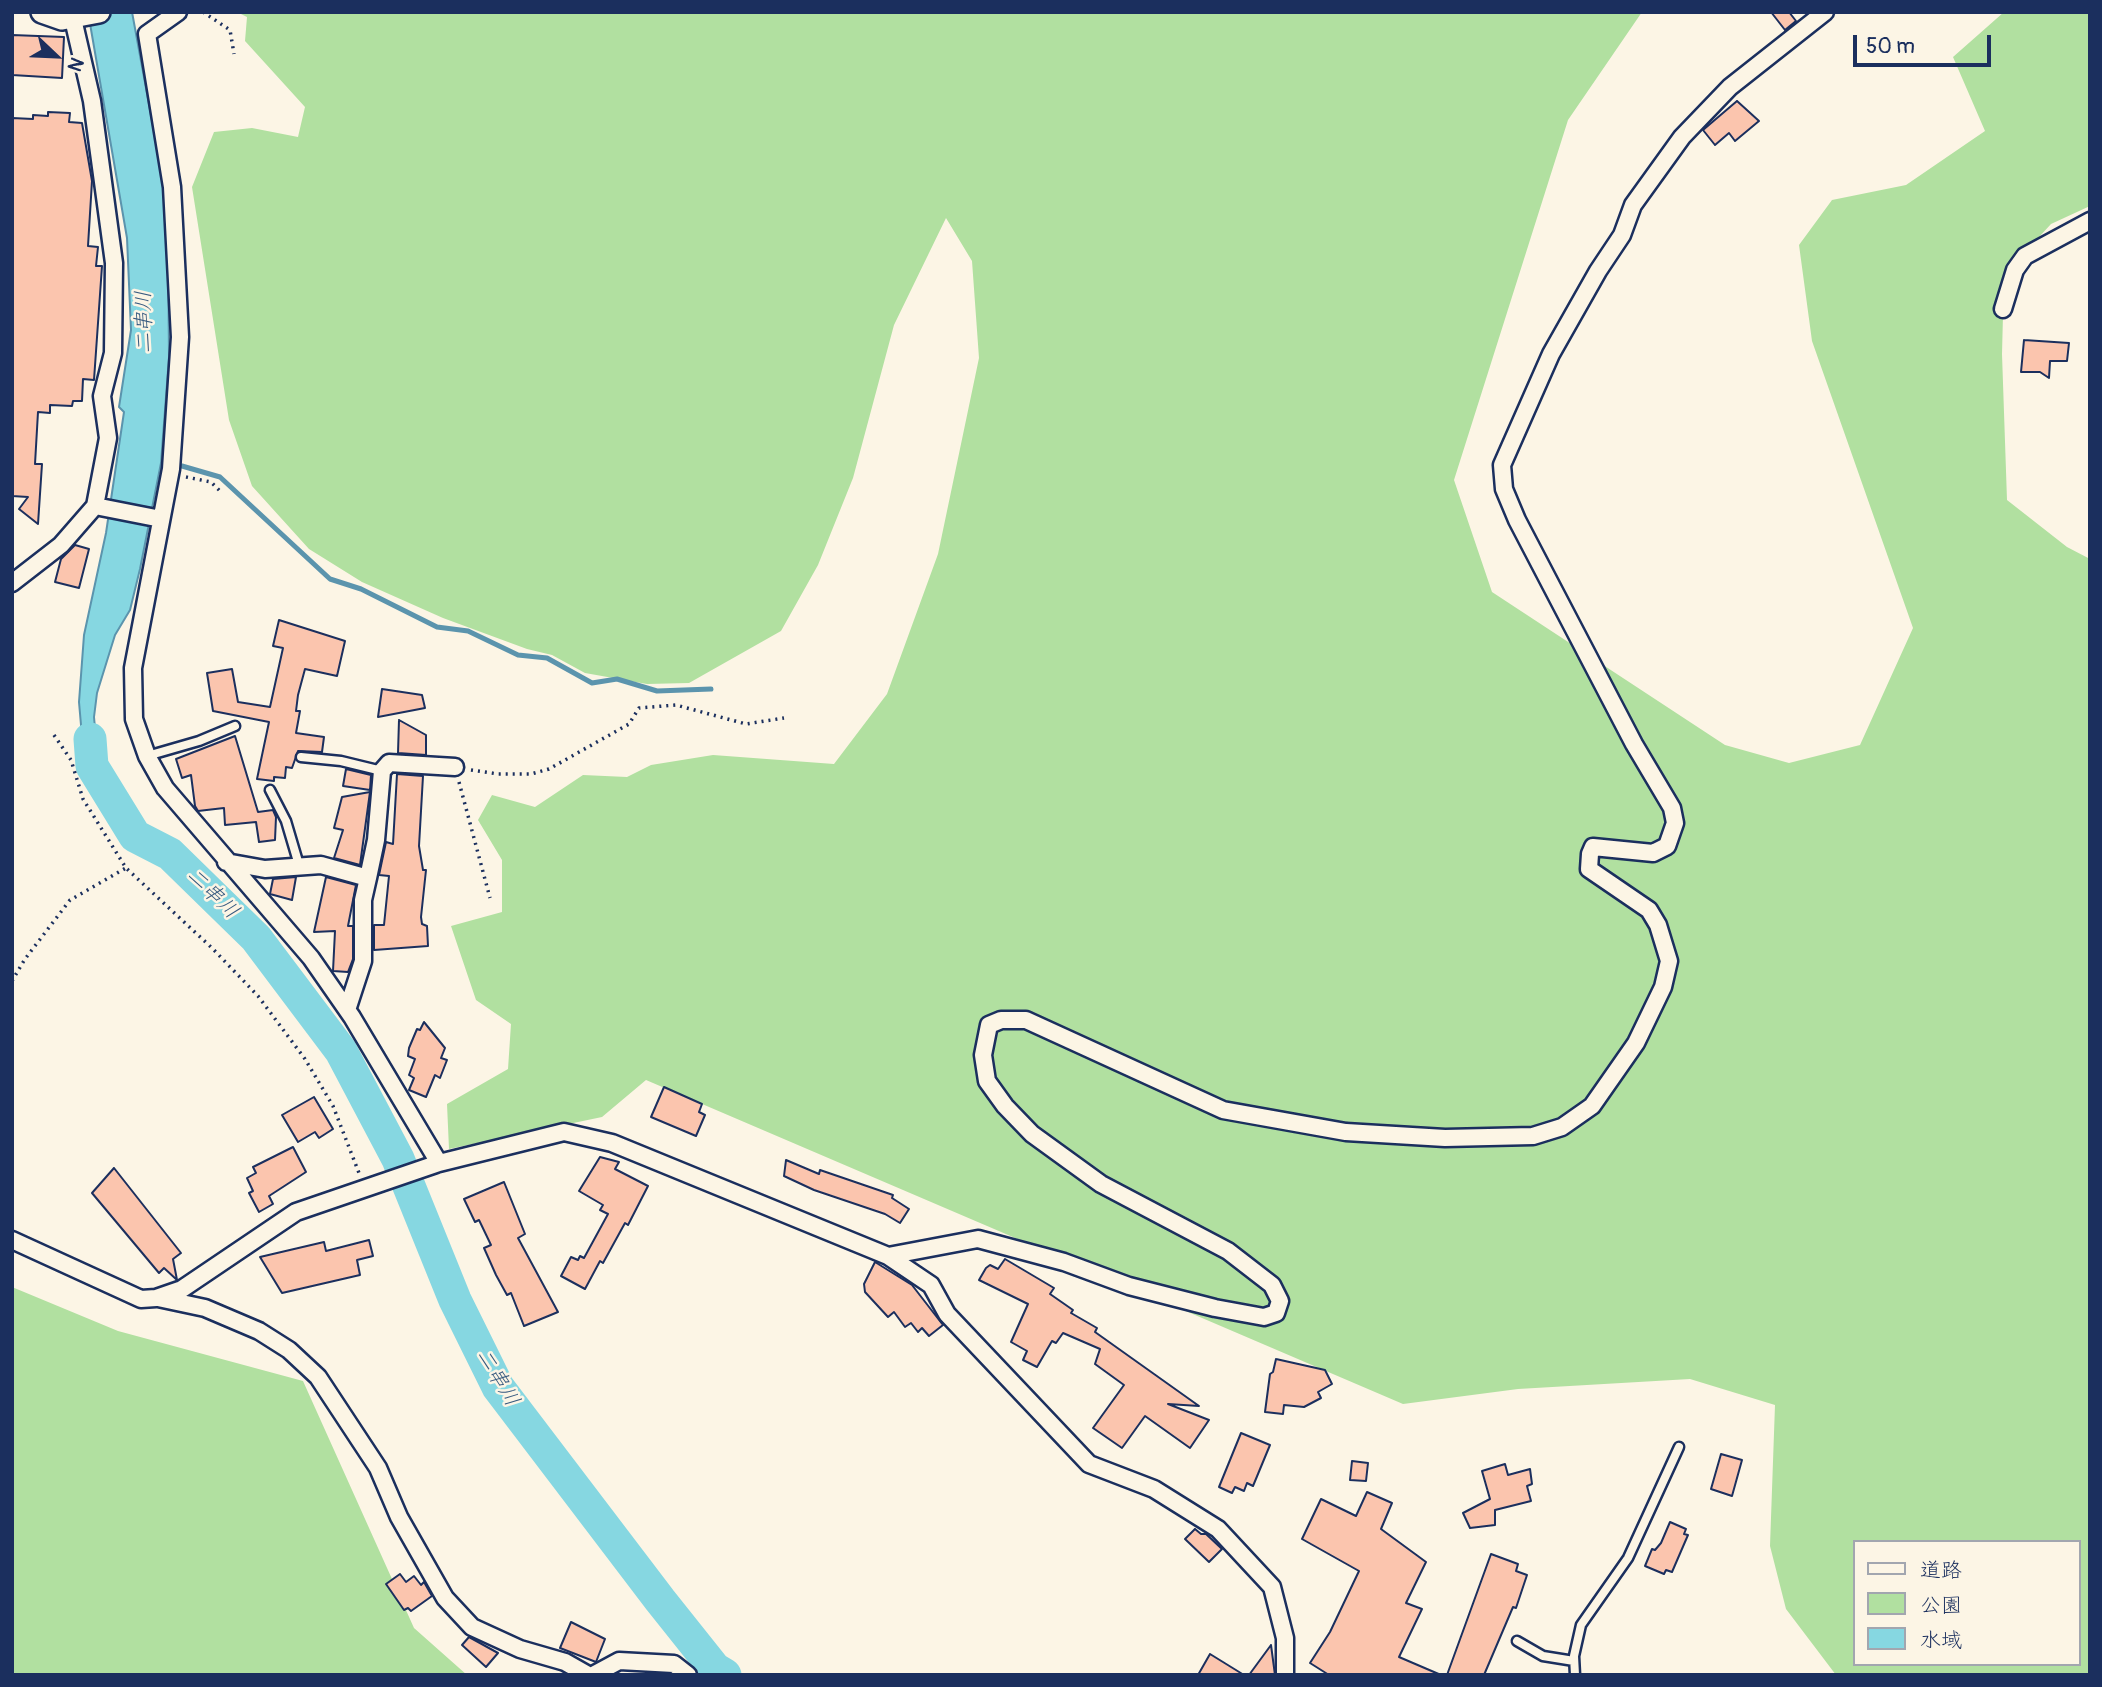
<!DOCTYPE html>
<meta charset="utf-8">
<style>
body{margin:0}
#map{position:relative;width:2102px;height:1687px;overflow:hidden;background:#fcf5e5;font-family:Pangolin,"Klee One",sans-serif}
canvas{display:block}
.frame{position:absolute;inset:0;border:14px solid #1b2f5e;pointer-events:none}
.legend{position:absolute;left:1853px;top:1540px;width:228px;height:126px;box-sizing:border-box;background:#fcf5e5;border:2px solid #a2a6af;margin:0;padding:9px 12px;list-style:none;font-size:21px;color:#1b2f5e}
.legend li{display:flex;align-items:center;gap:14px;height:35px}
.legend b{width:35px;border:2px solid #a2a6af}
.north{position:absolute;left:21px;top:21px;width:70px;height:70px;-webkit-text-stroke:5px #fcf5e5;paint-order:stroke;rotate:113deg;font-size:19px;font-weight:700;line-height:28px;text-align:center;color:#1b2f5e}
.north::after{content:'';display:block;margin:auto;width:24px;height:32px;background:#1b2f5e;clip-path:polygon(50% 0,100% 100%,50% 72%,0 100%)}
.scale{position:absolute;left:1853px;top:35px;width:138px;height:32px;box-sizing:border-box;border:4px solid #1b2f5e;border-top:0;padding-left:9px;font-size:21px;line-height:24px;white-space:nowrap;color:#1b2f5e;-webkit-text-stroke:5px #fcf5e5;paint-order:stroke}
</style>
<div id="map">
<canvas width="2102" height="1687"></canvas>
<div class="frame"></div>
<ul class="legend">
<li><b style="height:9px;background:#fcf5e5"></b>道路</li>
<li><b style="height:19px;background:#b1e0a0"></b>公園</li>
<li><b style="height:19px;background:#86d7e1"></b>水域</li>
</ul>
<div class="north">N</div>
<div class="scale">50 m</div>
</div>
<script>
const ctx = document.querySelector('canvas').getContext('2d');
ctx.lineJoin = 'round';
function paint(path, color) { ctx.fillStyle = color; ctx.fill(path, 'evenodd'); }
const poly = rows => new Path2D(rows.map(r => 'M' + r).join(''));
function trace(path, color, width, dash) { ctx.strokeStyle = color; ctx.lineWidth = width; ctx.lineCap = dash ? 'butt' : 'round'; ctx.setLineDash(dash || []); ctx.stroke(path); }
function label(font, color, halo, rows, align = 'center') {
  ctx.font = font + ' Pangolin,"Klee One",sans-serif'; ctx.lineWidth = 5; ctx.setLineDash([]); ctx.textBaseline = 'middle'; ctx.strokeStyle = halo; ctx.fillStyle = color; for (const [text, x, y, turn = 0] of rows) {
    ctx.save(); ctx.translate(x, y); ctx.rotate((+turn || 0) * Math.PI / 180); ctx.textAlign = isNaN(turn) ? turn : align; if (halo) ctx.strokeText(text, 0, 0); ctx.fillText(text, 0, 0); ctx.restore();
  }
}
paint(poly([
 [237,12,1642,12,1568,120,1454,480,1492,592,1725,745,1789,763,1860,745,1913,628,1812,341,1799,245,1832,200,1906,185,1985,131,1953,57,2004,12,2090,12,2090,206,2051,224,2004,275,2002,354,2007,500,2067,547,2090,559,2090,1675,1836,1675,1786,1609,1770,1546,1775,1405,1690,1379,1518,1389,1403,1404,646,1080,602,1117,449,1149,447,1104,508,1069,511,1024,476,1000,451,926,502,912,502,860,478,820,492,795,535,807,583,775,627,777,651,765,713,755,834,764,887,694,938,554,979,358,972,261,946,218,894,325,853,478,818,565,781,631,689,683,647,684,585,673,552,655,527,649,443,618,362,582,309,549,252,486,229,420,192,187,214,132,252,128,298,137,305,107,245,41,247,17],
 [1855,1542,2079,1542,2079,1664,1855,1664],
 [12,1287,118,1331,303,1381,414,1628,467,1675,12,1675]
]), '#b1e0a0');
const water = poly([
 [88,12,132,12,162,175,168,249,169,357,161,463,140,569,130,610,115,635,97,693,94,717,96,739,107,778,96,782,83,748,79,702,84,635,106,533,124,412,119,407,131,330,127,238,88,12]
]);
paint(water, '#86d7e1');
trace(water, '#5b94ad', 2);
trace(poly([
 [182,466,220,477,330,579,361,589,437,627,468,631,518,655,547,658,592,683,617,679,657,691,711,689]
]), '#5b94ad', 5);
trace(poly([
 [90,739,92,766,135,836,170,854,256,938,341,1051,398,1159,455,1300,498,1387,660,1600,715,1669,725,1675]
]), '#86d7e1', 33);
const building = poly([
 [1771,12,1789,12,1796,21,1785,30,1771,12],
 [12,35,64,37,62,78,12,75,12,35],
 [1737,101,1759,121,1735,141,1729,133,1715,145,1703,130,1737,101],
 [48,112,70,113,69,122,82,123,92,181,88,246,98,247,96,266,102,266,94,380,83,379,82,401,73,401,72,406,50,405,50,413,38,412,35,464,42,464,38,524,19,509,28,497,12,496,12,118,33,119,33,115,48,116,48,112],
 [2024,340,2069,343,2067,361,2050,361,2049,378,2040,372,2021,372,2024,340],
 [75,545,89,549,79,588,55,582,61,559,75,545],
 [279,620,345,641,337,676,305,669,298,695,296,711,300,711,296,733,324,737,322,752,298,751,292,768,286,767,285,778,274,777,274,781,257,779,269,722,213,711,207,673,232,669,238,702,270,707,283,648,273,646,279,620],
 [382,689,422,695,425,708,378,717,382,689],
 [399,720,426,735,426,755,398,753,399,720],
 [235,736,258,812,273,810,276,817,275,840,259,842,256,822,225,825,224,808,198,811,195,806,191,775,182,778,176,759,235,736],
 [346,769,371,775,370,790,343,786,346,769],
 [397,774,423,776,419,846,423,870,426,870,421,917,422,924,427,926,428,946,374,950,374,925,384,925,389,876,379,875,386,842,393,844,397,774],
 [370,792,360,865,334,858,343,830,334,828,342,797,370,792],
 [296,877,292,900,270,894,273,879,296,877],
 [326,877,356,885,348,926,353,926,353,959,348,972,333,971,335,931,314,932,326,877],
 [424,1022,445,1048,441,1058,447,1060,440,1078,435,1075,426,1097,409,1090,414,1078,409,1075,415,1059,408,1056,409,1048,417,1029,420,1030,424,1022],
 [664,1087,702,1104,699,1112,705,1115,696,1136,651,1117,664,1087],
 [314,1097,333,1129,319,1138,315,1132,298,1142,282,1115,314,1097],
 [293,1147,306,1172,269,1196,273,1204,259,1212,249,1193,253,1191,247,1178,256,1173,253,1167,293,1147],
 [600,1157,619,1162,615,1169,648,1186,628,1225,625,1223,603,1263,600,1261,585,1289,561,1276,571,1257,578,1260,580,1256,584,1258,608,1214,600,1210,603,1205,579,1191,600,1157],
 [786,1160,819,1174,820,1170,893,1195,892,1198,909,1209,900,1223,885,1214,814,1190,784,1176,786,1160],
 [114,1168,181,1253,173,1259,177,1280,164,1268,159,1273,92,1193,114,1168],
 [504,1182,525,1234,518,1238,558,1312,524,1326,511,1293,507,1295,496,1275,484,1248,491,1245,479,1220,475,1222,464,1199,504,1182],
 [369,1240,373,1256,357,1260,360,1275,282,1293,260,1257,324,1242,326,1251,369,1240],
 [1005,1259,1054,1288,1050,1294,1073,1310,1071,1313,1097,1328,1095,1332,1199,1406,1168,1404,1209,1420,1190,1448,1145,1416,1122,1448,1093,1428,1124,1385,1095,1364,1100,1349,1063,1333,1056,1343,1052,1341,1037,1367,1023,1360,1027,1351,1011,1342,1028,1304,979,1280,986,1268,990,1265,998,1269,1005,1259],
 [875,1262,912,1285,943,1325,929,1336,922,1328,918,1332,911,1323,905,1327,894,1312,888,1317,865,1292,864,1284,875,1262],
 [1276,1359,1325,1370,1332,1384,1318,1392,1321,1398,1304,1407,1284,1405,1283,1414,1265,1412,1270,1374,1273,1372,1276,1359],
 [1241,1433,1270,1445,1253,1486,1247,1483,1244,1491,1235,1487,1232,1493,1219,1487,1241,1433],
 [1721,1454,1742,1460,1732,1496,1711,1489,1721,1454],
 [1352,1461,1368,1463,1366,1481,1350,1480,1352,1461],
 [1505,1464,1508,1475,1530,1469,1532,1484,1527,1486,1531,1501,1495,1510,1495,1525,1470,1528,1463,1513,1490,1499,1482,1471,1505,1464],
 [1367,1492,1392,1503,1381,1529,1426,1562,1406,1603,1422,1609,1399,1657,1441,1675,1329,1675,1310,1663,1330,1632,1359,1571,1302,1539,1321,1499,1356,1516,1367,1492],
 [1670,1522,1686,1529,1684,1534,1688,1535,1672,1572,1666,1570,1664,1574,1645,1566,1652,1549,1655,1550,1661,1543,1670,1522],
 [1195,1529,1201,1534,1206,1534,1222,1549,1209,1562,1185,1539,1195,1529],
 [1491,1554,1518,1564,1516,1571,1527,1575,1516,1608,1513,1607,1484,1675,1447,1675,1491,1554],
 [400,1574,406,1582,414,1576,421,1585,424,1582,432,1596,411,1611,408,1608,404,1610,386,1584,400,1574],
 [571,1622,605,1639,596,1662,560,1648,571,1622],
 [469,1637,498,1653,486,1667,462,1645,469,1637],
 [1271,1645,1275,1675,1249,1675,1271,1645],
 [1210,1654,1244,1675,1198,1675,1210,1654]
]);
paint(building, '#fbc5ae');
trace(building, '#1b2f5e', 2);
const lane = poly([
 [147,756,199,741,235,726],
 [301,757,341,761,382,771],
 [270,790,286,821,299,865],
 [1517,1641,1543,1656,1574,1661],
 [1575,1675,1574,1656,1581,1625,1628,1558,1679,1447]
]);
const street = poly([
 [178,12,147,34,172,187,180,337,171,469,133,668,134,719,147,756,165,788,311,958,352,1017,439,1163],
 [2003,309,2015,270,2025,256,2090,221],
 [95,506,161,519],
 [12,583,61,545,95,506,108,438,102,396,113,353,114,263,92,101,73,19],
 [226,862,265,869,321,865,368,878,376,840,382,771,389,763,455,767],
 [347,1010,363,961,363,900,368,878],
 [12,1240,141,1299,156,1298,182,1289,296,1212,439,1163,564,1132,612,1143,888,1256,931,1285,947,1314,1089,1464,1154,1489,1218,1529,1272,1587,1285,1638,1285,1675],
 [888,1256,978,1239,1064,1262,1129,1286,1215,1308,1264,1317,1276,1313,1280,1301,1272,1285,1228,1251,1101,1184,1032,1134,1005,1106,987,1081,983,1055,989,1025,1001,1020,1026,1020,1223,1110,1346,1132,1445,1138,1533,1136,1562,1127,1592,1106,1636,1043,1663,987,1669,961,1658,925,1649,910,1589,869,1590,854,1593,847,1653,853,1667,846,1675,823,1672,808,1634,744,1517,520,1504,489,1502,465,1551,354,1598,271,1622,235,1633,205,1682,137,1730,87,1825,12],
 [158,1298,205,1308,259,1331,289,1350,318,1377,378,1468,399,1517,445,1598,472,1627,520,1649,565,1662,588,1675],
 [593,1675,619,1661,674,1664,688,1675]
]);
const secondary = poly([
 [42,12,62,19,99,12]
]);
trace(lane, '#1b2f5e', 13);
trace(street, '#1b2f5e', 21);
trace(secondary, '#1b2f5e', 26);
trace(poly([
 [203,12,230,30,234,54],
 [186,477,211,482,221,492],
 [54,735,71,760,83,799,126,868,212,948,258,996,305,1059,333,1106,359,1173],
 [471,770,498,774,531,774,549,769,629,724,639,708,676,705,746,724,784,718],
 [459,782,490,898],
 [12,981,25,959,70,900,126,868]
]), '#1b2f5e', 3.5, [2, 5]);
trace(lane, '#fcf5e5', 8);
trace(street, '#fcf5e5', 16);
trace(secondary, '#fcf5e5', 21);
label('italic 21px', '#36597f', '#fcf5e5', [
 ["二串川",145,322,-91],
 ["二串川",212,894,44],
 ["二串川",497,1378,59]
]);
</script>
